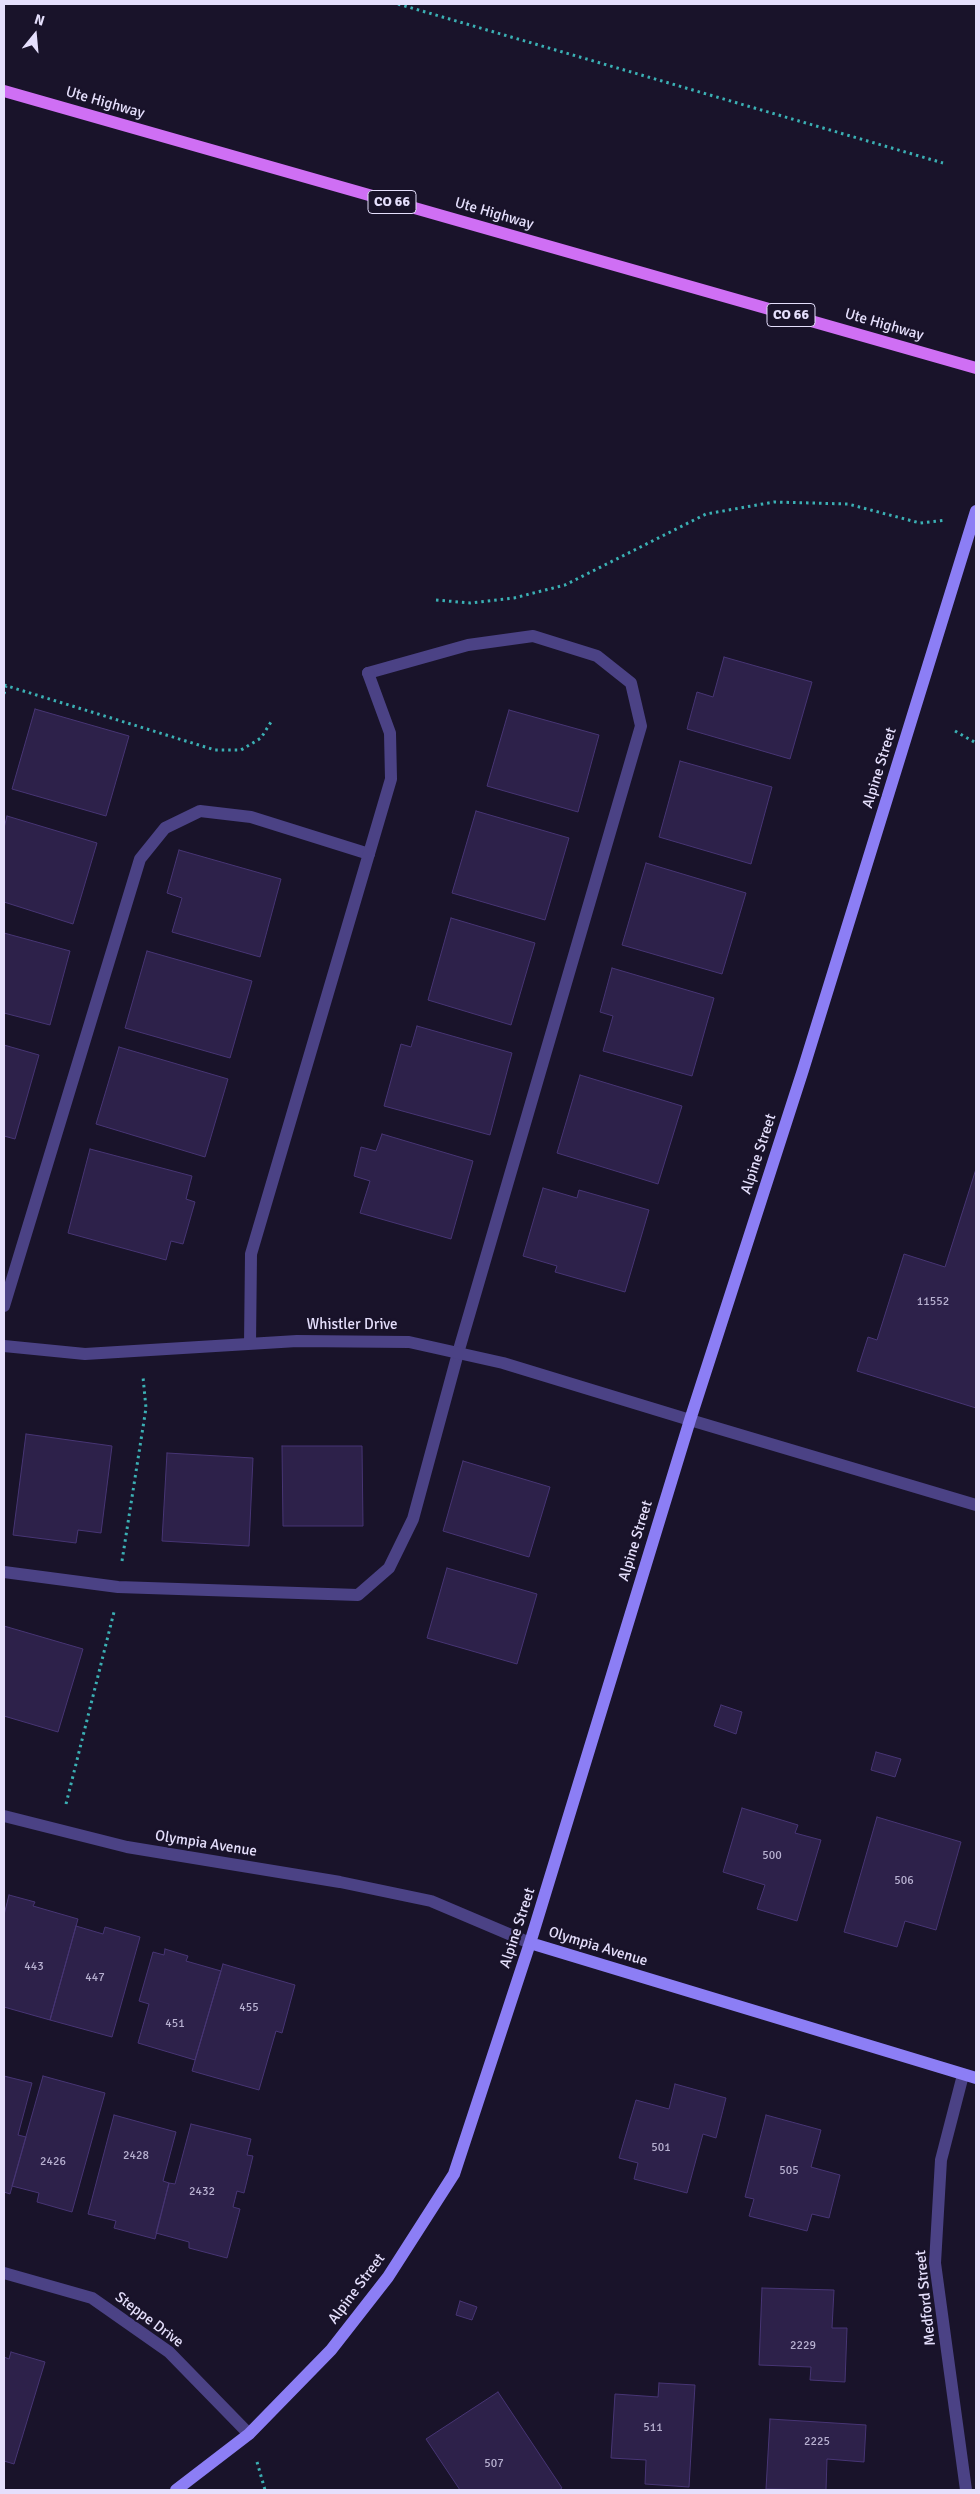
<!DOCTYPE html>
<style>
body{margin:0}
#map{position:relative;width:980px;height:2494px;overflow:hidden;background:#19132a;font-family:Signika,sans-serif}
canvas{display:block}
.frame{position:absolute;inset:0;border:5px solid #e5dffc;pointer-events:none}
.north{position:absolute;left:10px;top:10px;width:50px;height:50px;-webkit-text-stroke:4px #19132a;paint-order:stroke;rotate:17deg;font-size:14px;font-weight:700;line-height:20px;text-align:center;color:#e5dffc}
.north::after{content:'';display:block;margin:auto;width:18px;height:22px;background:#e5dffc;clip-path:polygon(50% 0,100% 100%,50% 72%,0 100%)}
</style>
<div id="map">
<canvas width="980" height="2494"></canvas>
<div class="frame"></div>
<div class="north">N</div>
</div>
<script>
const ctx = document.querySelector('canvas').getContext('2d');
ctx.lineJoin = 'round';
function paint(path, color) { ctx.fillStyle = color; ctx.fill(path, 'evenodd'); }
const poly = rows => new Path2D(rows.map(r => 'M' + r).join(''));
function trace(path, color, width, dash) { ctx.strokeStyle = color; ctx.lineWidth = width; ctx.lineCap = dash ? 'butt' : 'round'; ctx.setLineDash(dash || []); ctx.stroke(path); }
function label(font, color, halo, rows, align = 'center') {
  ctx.font = font + ' Signika,sans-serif'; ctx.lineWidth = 4.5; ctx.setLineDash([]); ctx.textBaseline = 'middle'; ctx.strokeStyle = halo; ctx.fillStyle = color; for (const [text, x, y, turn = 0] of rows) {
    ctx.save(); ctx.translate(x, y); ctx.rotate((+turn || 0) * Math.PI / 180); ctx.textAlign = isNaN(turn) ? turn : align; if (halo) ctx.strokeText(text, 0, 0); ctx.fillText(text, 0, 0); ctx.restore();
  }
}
const building = poly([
 [724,657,812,682,790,759,687,729,697,692,713,697,724,657],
 [35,709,129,736,106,816,12,789,35,709],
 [509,710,599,735,578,812,487,786,509,710],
 [680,761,772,787,751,864,659,837,680,761],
 [476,811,569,838,545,920,452,893,476,811],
 [7,816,97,843,73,924,4,902,4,828,7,816],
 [179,850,281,879,260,957,172,932,182,898,167,893,179,850],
 [646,863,746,893,722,974,622,945,646,863],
 [451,918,535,943,511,1025,428,1000,451,918],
 [4,933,70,951,50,1025,4,1013,4,933],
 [147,951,252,981,230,1058,125,1028,147,951],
 [612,968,714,998,692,1076,603,1051,613,1016,600,1012,612,968],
 [417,1026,512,1053,490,1135,384,1106,401,1044,411,1047,417,1026],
 [4,1045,39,1055,15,1139,4,1136,4,1045],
 [119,1047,228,1079,205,1157,96,1124,119,1047],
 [580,1075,682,1106,658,1184,557,1153,580,1075],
 [382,1134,473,1161,451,1239,360,1213,370,1181,354,1176,361,1147,376,1151,382,1134],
 [90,1149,192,1176,186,1199,195,1202,183,1244,171,1241,166,1260,68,1233,90,1149],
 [976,1169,976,1408,857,1371,868,1337,877,1340,904,1254,945,1267,976,1169],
 [543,1188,577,1198,579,1190,649,1210,625,1292,555,1272,557,1266,523,1256,543,1188],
 [26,1434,112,1446,101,1533,78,1530,76,1543,13,1535,26,1434],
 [282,1446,362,1446,363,1526,283,1526,282,1446],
 [167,1453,253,1458,249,1546,162,1541,167,1453],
 [463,1461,550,1487,529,1557,443,1531,463,1461],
 [447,1568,537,1594,517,1664,427,1638,447,1568],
 [4,1626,83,1649,58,1732,4,1716,4,1626],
 [721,1705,742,1712,736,1734,714,1726,721,1705],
 [876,1752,901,1759,895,1777,871,1770,876,1752],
 [742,1808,798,1825,795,1833,821,1840,797,1921,757,1909,765,1885,723,1872,742,1808],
 [877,1817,961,1842,936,1930,905,1921,897,1947,844,1932,877,1817],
 [9,1895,35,1902,33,1906,78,1919,50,2020,4,2007,4,1915,9,1895],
 [76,1926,103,1934,105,1927,140,1937,112,2037,50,2020,76,1926],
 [165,1949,188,1956,186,1961,221,1971,195,2060,138,2043,149,2004,139,2001,153,1952,164,1955,165,1949],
 [223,1964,295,1985,282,2033,276,2031,259,2090,192,2071,223,1964],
 [4,2076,32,2083,18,2135,26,2137,10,2194,4,2192,4,2076],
 [43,2076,105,2093,72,2212,37,2202,39,2193,12,2186,43,2076],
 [675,2084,726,2098,716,2138,703,2134,687,2193,634,2179,638,2163,619,2158,636,2100,669,2109,675,2084],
 [114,2115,176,2132,163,2181,169,2183,155,2239,114,2228,116,2221,88,2214,114,2115],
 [766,2115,821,2130,811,2167,840,2175,829,2218,812,2214,807,2231,749,2216,754,2199,745,2197,766,2115],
 [191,2124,251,2139,247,2155,253,2156,244,2193,237,2191,233,2207,240,2209,227,2258,189,2248,189,2242,156,2233,169,2183,175,2184,191,2124],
 [762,2288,834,2290,832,2328,847,2328,845,2382,810,2380,811,2367,759,2365,762,2288],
 [460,2301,477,2307,472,2320,456,2315,460,2301],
 [11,2352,45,2362,14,2464,4,2461,4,2357,9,2359,11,2352],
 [659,2383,695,2385,689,2487,645,2484,646,2460,611,2458,615,2394,658,2397,659,2383],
 [498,2392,562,2488,559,2490,460,2490,426,2439,498,2392],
 [770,2419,866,2425,864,2462,827,2459,826,2490,766,2489,770,2419]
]);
paint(building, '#2d214a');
trace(building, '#473574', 1);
trace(poly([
 [398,4,943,163],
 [436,600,470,603,514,598,565,585,706,514,774,502,848,504,920,523,946,520],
 [4,685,215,750,241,750,261,738,271,722],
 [4,694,6,686],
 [955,731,976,743],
 [122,1561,146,1408,143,1377],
 [66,1804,114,1612],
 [257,2462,265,2490]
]), '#3bb0b4', 3, [2.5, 4]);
trace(poly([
 [4,1306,140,859,165,828,200,811,251,817,369,854],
 [690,1420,976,1505],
 [4,1572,118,1587,358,1595,389,1568,413,1519,458,1353,641,726,631,683,597,656,533,636,468,645,368,673]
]), '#4b4285', 12);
trace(poly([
 [250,1344,251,1254,391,779,390,733,368,673],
 [4,1346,85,1354,297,1341,409,1342,503,1363,690,1420],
 [4,1816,127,1847,340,1882,431,1901,530,1943],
 [963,2075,941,2160,935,2263,966,2490],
 [4,2273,92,2298,169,2352,249,2434]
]), '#4b4285', 12);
trace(poly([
 [530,1943,976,2078],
 [176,2490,249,2434,331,2350,388,2277,454,2174,530,1943,690,1420,803,1070,976,511]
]), '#8c7ef5', 12);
trace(poly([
 [4,91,976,368]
]), '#cf6ff4', 12);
label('12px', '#b7b0d0', null, [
 ["11552",933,1302],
 ["500",772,1856],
 ["506",904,1881],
 ["443",34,1967],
 ["447",95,1978],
 ["455",249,2008],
 ["451",175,2024],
 ["501",661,2148],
 ["2428",136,2156],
 ["2426",53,2162],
 ["505",789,2171],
 ["2432",202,2192],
 ["2229",803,2346],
 ["511",653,2428],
 ["2225",817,2442],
 ["507",494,2464]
]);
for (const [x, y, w] of [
 [392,202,48],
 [791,315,48]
]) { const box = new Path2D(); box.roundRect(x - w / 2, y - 11.5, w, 23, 4); ctx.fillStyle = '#19132a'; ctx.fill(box); trace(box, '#e5dffc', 1); }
label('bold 14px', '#e5dffc', null, [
 ["CO 66",392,202],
 ["CO 66",791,315]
]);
label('15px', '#e5dffc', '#19132a', [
 ["Ute Highway",105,103,16],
 ["Ute Highway",494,214,16],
 ["Ute Highway",884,325,16],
 ["Alpine Street",880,768,-73],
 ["Alpine Street",759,1154,-72],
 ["Whistler Drive",352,1325],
 ["Alpine Street",636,1541,-73],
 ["Olympia Avenue",206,1844,9],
 ["Alpine Street",518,1928,-72],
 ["Olympia Avenue",598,1947,17],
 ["Alpine Street",357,2289,-53],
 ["Medford Street",926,2298,-96],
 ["Steppe Drive",149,2320,37]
]);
</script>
